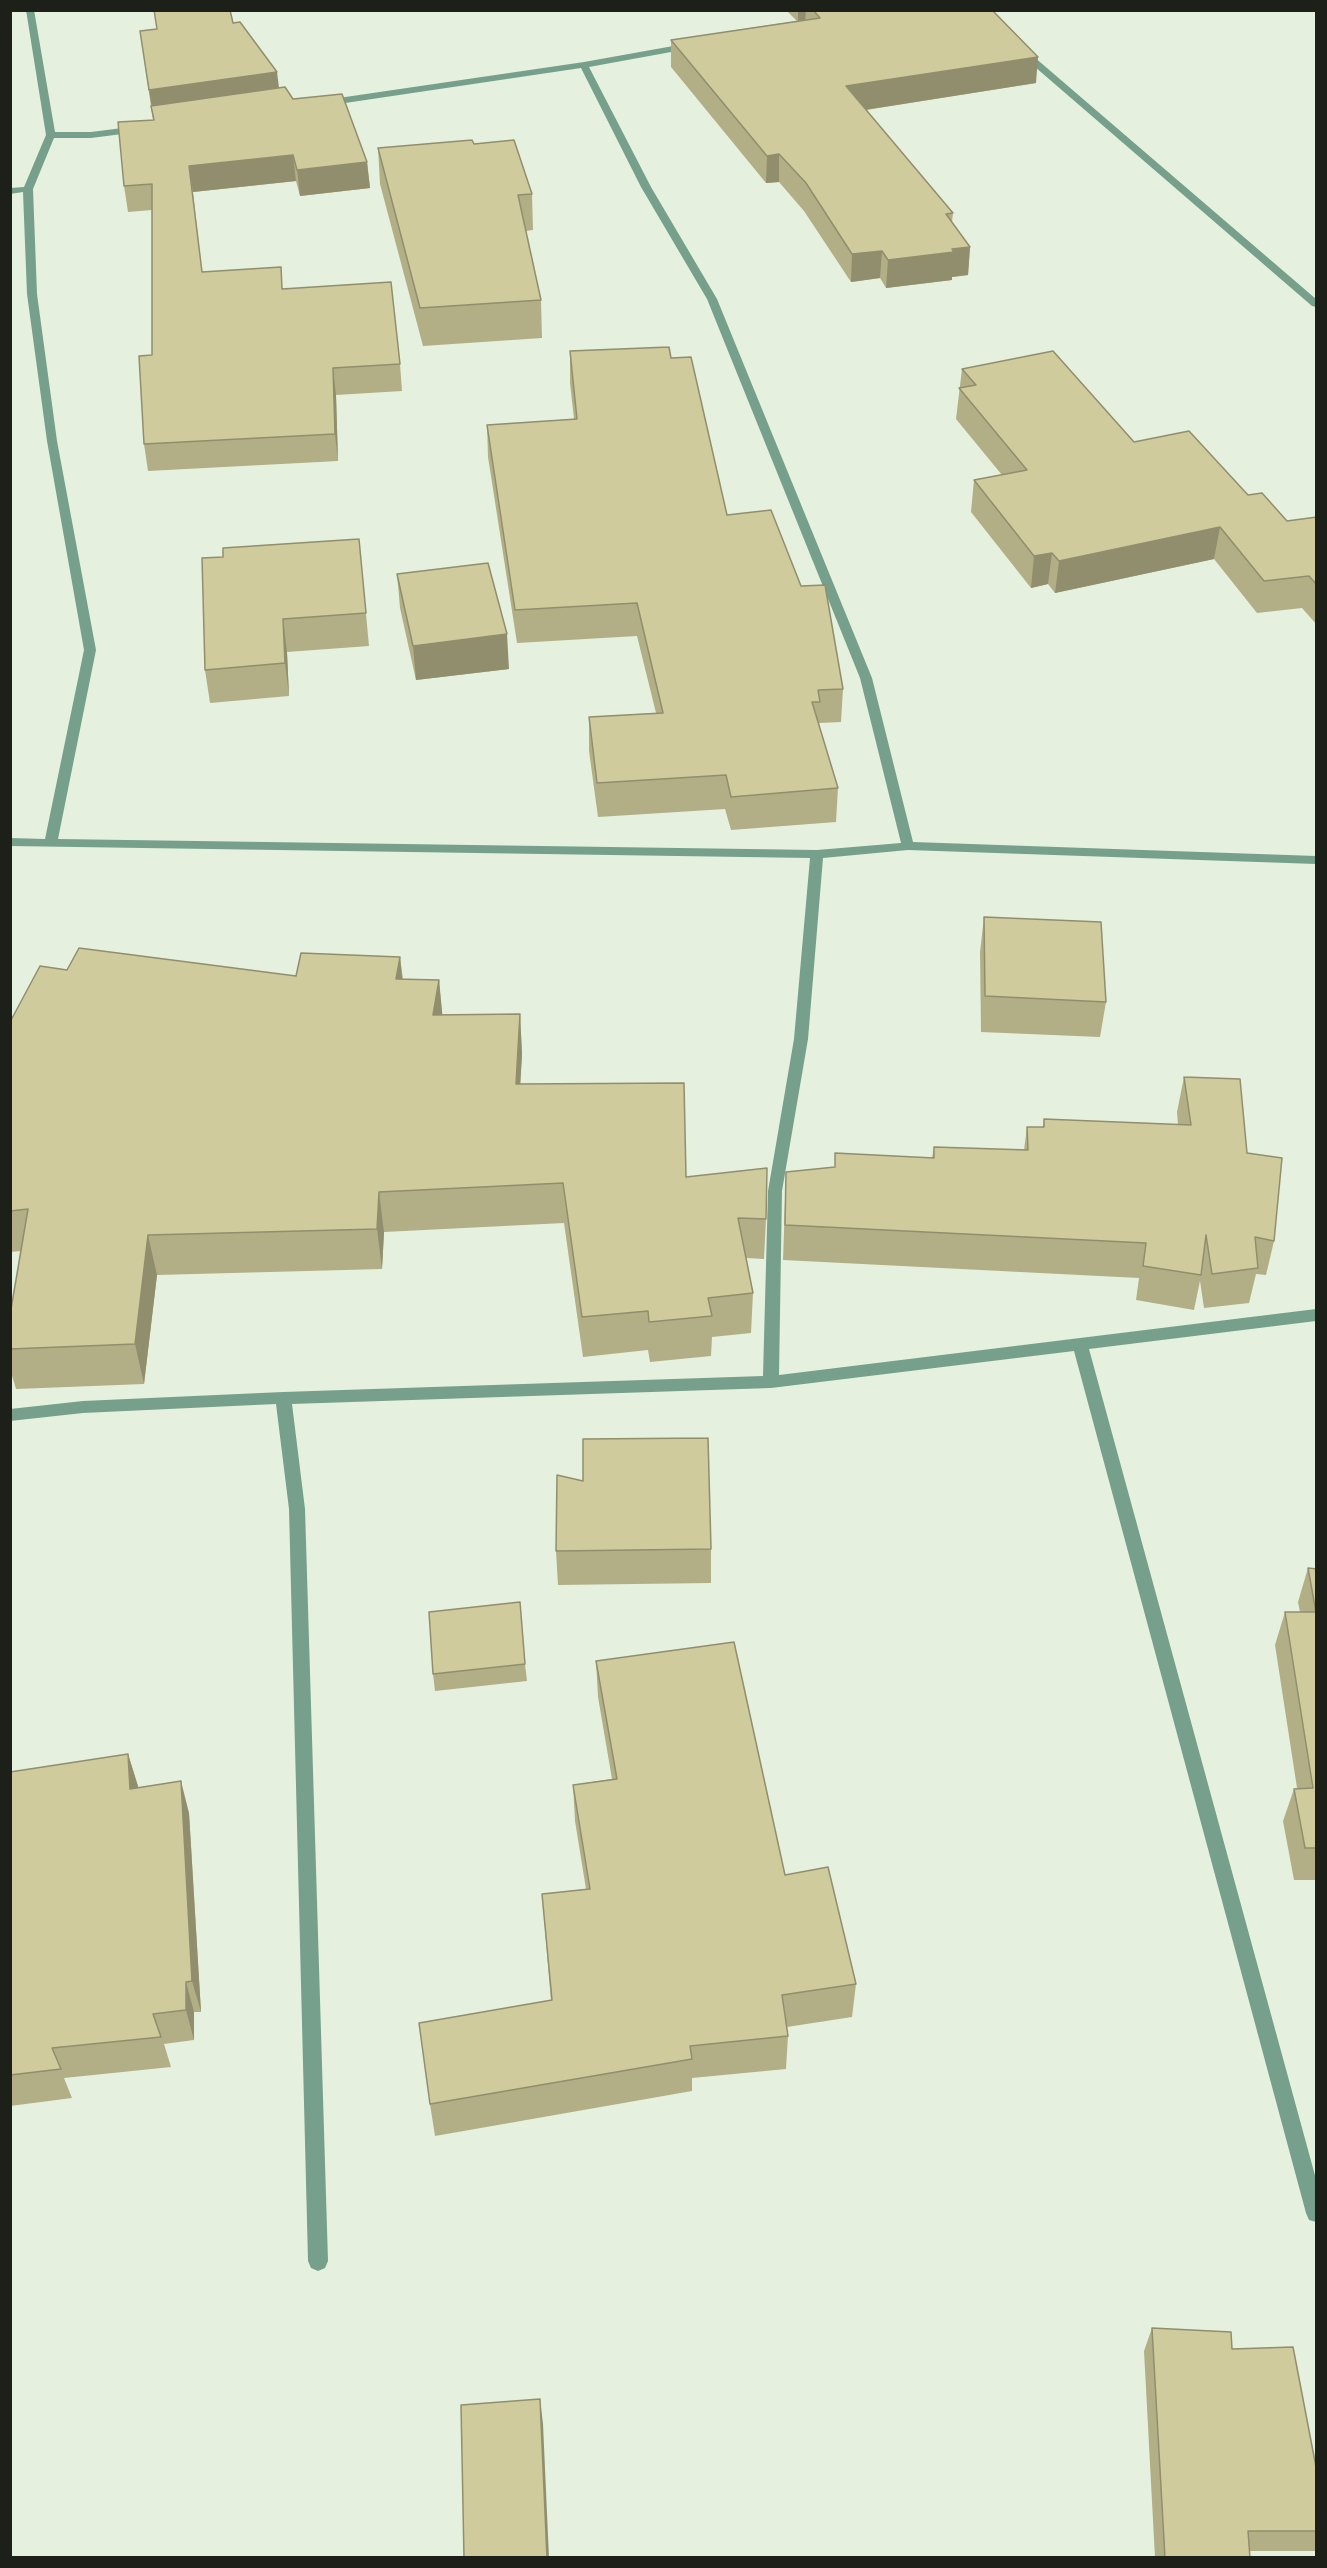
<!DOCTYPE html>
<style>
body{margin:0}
#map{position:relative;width:1327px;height:2568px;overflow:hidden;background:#e5f1de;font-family:Lato,sans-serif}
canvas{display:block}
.frame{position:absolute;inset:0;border:12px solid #1c2019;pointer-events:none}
</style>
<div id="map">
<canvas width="1327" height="2568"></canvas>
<div class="frame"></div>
</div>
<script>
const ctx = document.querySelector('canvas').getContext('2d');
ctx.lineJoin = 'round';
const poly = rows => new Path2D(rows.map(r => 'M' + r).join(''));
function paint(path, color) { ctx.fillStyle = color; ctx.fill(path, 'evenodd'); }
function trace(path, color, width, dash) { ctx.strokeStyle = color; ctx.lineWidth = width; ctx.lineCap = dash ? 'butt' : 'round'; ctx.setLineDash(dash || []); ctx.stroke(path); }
paint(poly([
 [26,10,34,10,55,132,91,132,138,126,143,129,138,132,91,138,54,138,33,189,37,294,57,441,96,650,58,839,817,850,901,843,860,678,707,299,641,187,581,68,325,106,321,103,325,100,584,62,690,43,693,44,693,48,589,67,651,187,717,299,872,678,913,842,1316,856,1316,864,908,850,823,858,808,1039,782,1191,779,1375,1316,1309,1316,1321,1089,1349,1316,2179,1316,2222,1309,2220,1306,2213,1074,1351,771,1388,292,1404,305,1509,328,2261,325,2268,318,2271,311,2268,308,2261,289,1509,276,1404,83,1413,10,1421,10,1409,83,1401,283,1392,763,1376,768,1191,794,1039,810,858,10,846,10,838,45,839,84,650,47,441,27,294,23,192,10,194,10,188,24,187,46,135,26,10],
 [1020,50,1026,50,1316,299,1316,307,1312,306,1020,54,1020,50]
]), '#76a08c');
paint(poly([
 [786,10,992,10,1036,83,866,110,953,213,952,222,970,247,968,275,952,277,952,280,886,288,880,278,851,282,804,211,779,182,766,183,671,67,671,40,797,21],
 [233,23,279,88,293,99,367,162,370,188,300,196,296,181,193,192,202,272,283,289,400,364,402,391,336,395,338,461,148,471,144,444,152,355,152,210,128,212,124,186,153,120,140,31],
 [474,144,532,194,533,230,526,231,541,300,542,338,423,346,380,184,378,148],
 [570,351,671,358,727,515,801,586,843,689,841,722,819,723,819,725,838,788,836,822,731,830,725,809,598,817,589,751,589,717,656,713,637,636,517,643,488,457,487,425,574,419,570,383],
 [962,369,1134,442,1248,495,1287,521,1317,517,1317,625,1302,608,1257,613,1214,559,1055,593,1048,584,1031,588,971,512,974,480,1002,475,956,419],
 [359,539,369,646,287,652,289,696,210,703,205,670,223,557],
 [397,574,509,669,416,680,400,608],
 [984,917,1106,1002,1100,1037,981,1032,980,952],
 [400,957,403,979,439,980,442,1015,520,1014,522,1054,520,1084,686,1177,766,1219,764,1259,746,1258,753,1293,751,1333,712,1337,711,1356,650,1362,648,1350,583,1357,564,1223,384,1232,382,1269,157,1275,144,1384,16,1389,10,1369,10,1315,21,1251,10,1252,10,1022,67,970,296,976],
 [1184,1077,1247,1153,1274,1241,1266,1275,1256,1274,1249,1303,1204,1308,1200,1281,1194,1310,1136,1300,1139,1278,783,1260,786,1172,932,1158,934,1147,1024,1150,1027,1127,1043,1127,1044,1119,1178,1125,1177,1112],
 [711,1549,711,1583,558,1585,556,1551],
 [1308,1568,1317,1569,1317,1880,1294,1880,1283,1821,1294,1789,1297,1788,1275,1645,1285,1612,1300,1612,1298,1602],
 [596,1661,785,1875,856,1984,852,2017,787,2027,788,2036,786,2069,692,2078,692,2091,435,2136,430,2104,551,2001,542,1894,586,1889,575,1821,573,1785,612,1779,598,1697],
 [525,1664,527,1681,435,1691,433,1674],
 [128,1754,138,1787,189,1813,201,2012,194,2012,194,2040,164,2044,171,2067,64,2078,72,2098,10,2106,10,1772],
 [1152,2328,1232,2349,1317,2472,1317,2549,1316,2551,1249,2551,1250,2558,1155,2558,1144,2351]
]), '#b2af87');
paint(poly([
 [798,10,806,10,805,21,798,22],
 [1038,57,1036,83,845,113,846,86],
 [277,72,281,103,154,121,149,90],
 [779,154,779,182,766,183,767,156],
 [293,155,296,181,193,192,189,166],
 [367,162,370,188,300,196,297,170],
 [970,247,968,275,952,277,952,280,886,288,888,260],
 [882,251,880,278,851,282,852,254],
 [333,368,336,395,338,461,335,434],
 [1220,527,1214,559,1055,593,1059,561],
 [1052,553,1048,584,1031,588,1034,556],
 [283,619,287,652,289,696,285,663],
 [507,634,509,669,416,680,413,646],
 [400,957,404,997,396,979],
 [439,980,443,1021,433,1015],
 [520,1014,522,1054,518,1125,516,1084],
 [379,1192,384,1232,382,1269,377,1229],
 [148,1235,157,1275,144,1384,135,1344],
 [128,1754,138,1786,139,1821,130,1789],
 [181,1781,189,1813,201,2012,192,1981],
 [186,1982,194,2012,194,2040,186,2010],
 [540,2399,543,2424,549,2558,547,2558]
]), '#918e6e');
const building = poly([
 [154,10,230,10,233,23,240,22,277,72,149,90,140,31,157,29,154,10],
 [813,10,992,10,1038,57,846,86,953,213,946,214,970,247,952,249,954,252,888,260,882,251,852,254,806,183,779,154,767,156,671,40,820,18,813,10],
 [285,87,293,99,342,94,367,162,297,170,293,155,189,166,202,272,281,267,282,289,391,282,400,364,333,368,335,434,144,444,139,356,152,355,152,184,124,186,118,122,154,120,151,106,285,87],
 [472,140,474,144,514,140,532,194,518,195,541,300,420,308,378,148,472,140],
 [669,347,671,358,691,357,727,515,771,510,801,586,825,585,843,689,818,690,820,702,812,702,838,788,731,797,726,775,597,783,589,717,663,713,637,603,515,610,487,425,577,419,570,351,669,347],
 [1053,351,1134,442,1189,431,1248,495,1262,493,1287,521,1317,517,1317,585,1309,576,1264,581,1220,527,1059,561,1052,553,1034,556,974,480,1027,470,959,388,976,385,962,369,1053,351],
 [359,539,366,613,283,619,285,663,205,670,202,558,223,557,223,548,359,539],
 [488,563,507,634,413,646,397,574,488,563],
 [984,917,1101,922,1106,1002,985,996,984,917],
 [79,948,296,976,301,953,400,957,396,979,439,980,433,1015,520,1014,516,1084,684,1083,686,1177,767,1168,766,1219,738,1218,753,1293,708,1298,712,1316,649,1322,648,1311,582,1317,563,1183,379,1192,377,1229,148,1235,135,1344,10,1349,10,1315,28,1209,10,1211,10,1022,40,966,67,970,79,948],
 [1184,1077,1240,1079,1247,1153,1282,1158,1274,1241,1255,1237,1258,1268,1212,1274,1206,1235,1201,1275,1143,1266,1146,1243,785,1225,786,1172,835,1167,835,1153,934,1158,934,1147,1028,1150,1027,1127,1044,1127,1044,1119,1191,1125,1184,1077],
 [708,1438,711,1549,556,1551,557,1475,583,1481,583,1439,708,1438],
 [1308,1568,1317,1569,1317,1848,1305,1848,1294,1789,1313,1788,1285,1612,1316,1612,1308,1568],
 [520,1602,525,1664,433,1674,429,1612,520,1602],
 [734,1642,785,1875,828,1867,856,1984,782,1995,788,2036,690,2046,692,2059,430,2104,419,2023,552,2000,542,1894,590,1889,573,1785,617,1779,596,1661,734,1642],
 [128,1754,130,1789,181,1781,192,1981,186,1982,186,2010,153,2014,161,2037,52,2048,61,2069,10,2075,10,1772,128,1754],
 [1152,2328,1231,2332,1232,2349,1293,2347,1317,2472,1317,2531,1248,2531,1250,2558,1165,2558,1152,2328],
 [540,2399,547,2558,464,2558,461,2405,540,2399]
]);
paint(building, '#cfcb9d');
trace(building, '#918e6e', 1.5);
</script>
